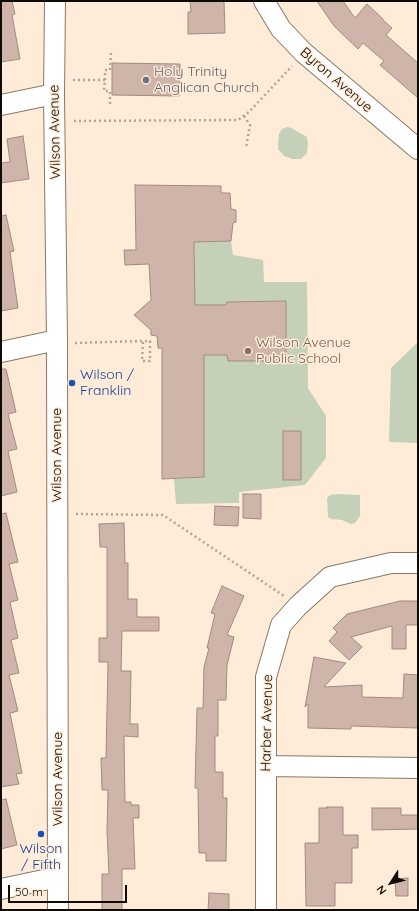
<!DOCTYPE html>
<style>
body{margin:0}
#map{position:relative;width:419px;height:911px;overflow:hidden;background:#feecd8;font-family:Quicksand,sans-serif}
canvas{display:block}
.frame{position:absolute;inset:0;border:2px solid #100a05;pointer-events:none}
.north{position:absolute;left:371px;top:863px;width:40px;height:40px;-webkit-text-stroke:3px #feecd8;paint-order:stroke;rotate:234deg;font-size:11px;font-weight:700;line-height:16px;text-align:center;color:#100a05}
.north::after{content:'';display:block;margin:auto;width:14px;height:18px;background:#100a05;clip-path:polygon(50% 0,100% 100%,50% 72%,0 100%)}
.scale{position:absolute;left:8px;top:885px;width:119px;height:18px;box-sizing:border-box;border:2px solid #100a05;border-top:0;padding-left:5px;font-size:12px;line-height:14px;white-space:nowrap;color:#100a05;-webkit-text-stroke:3px #feecd8;paint-order:stroke}
</style>
<div id="map">
<canvas width="419" height="911"></canvas>
<div class="frame"></div>
<div class="north">N</div>
<div class="scale">50 m</div>
</div>
<script>
const ctx = document.querySelector('canvas').getContext('2d');
ctx.lineJoin = 'round';
function paint(path, color) { ctx.fillStyle = color; ctx.fill(path, 'evenodd'); }
const poly = rows => new Path2D(rows.map(r => 'M' + r).join(''));
function trace(path, color, width, dash) { ctx.strokeStyle = color; ctx.lineWidth = width; ctx.lineCap = dash ? 'butt' : 'round'; ctx.setLineDash(dash || []); ctx.stroke(path); }
function label(font, color, halo, rows, align = 'center') {
  ctx.font = font + ' Quicksand,sans-serif'; ctx.lineWidth = 3; ctx.setLineDash([]); ctx.textBaseline = 'middle'; ctx.strokeStyle = halo; ctx.fillStyle = color; for (const [text, x, y, turn = 0] of rows) {
    ctx.save(); ctx.translate(x, y); ctx.rotate((+turn || 0) * Math.PI / 180); ctx.textAlign = isNaN(turn) ? turn : align; if (halo) ctx.strokeText(text, 0, 0); ctx.fillText(text, 0, 0); ctx.restore();
  }
}
paint(poly([
 [287,127,291,128,307,137,308,143,307,153,301,159,292,159,287,157,284,156,278,149,278,144,279,134,282,129],
 [231,241,233,255,263,260,264,282,307,282,308,388,326,416,326,458,305,485,239,492,239,503,176,504,174,479,204,477,204,355,227,355,228,361,286,360,286,301,227,302,226,305,195,305,194,242],
 [418,342,418,443,389,442,391,368],
 [338,494,360,495,360,516,355,523,351,524,342,520,331,519,328,517,327,498,330,495]
]), '#c5d0b8');
const building = poly([
 [1,1,12,1,15,14,12,15,20,59,1,62,1,1],
 [190,1,224,1,225,33,188,34,188,12,191,12,190,1],
 [317,1,343,1,355,18,367,4,383,19,383,20,392,28,386,35,418,63,418,98,380,65,384,61,363,43,358,49,334,26,317,1],
 [112,63,180,64,179,96,112,95,112,63],
 [23,136,29,179,1,183,1,163,10,162,7,139,23,136],
 [135,185,221,186,221,193,230,193,231,209,236,210,236,222,233,223,231,241,194,242,195,305,226,305,227,302,286,301,286,361,228,361,227,355,204,355,204,477,162,479,162,348,158,348,157,336,151,335,151,330,134,315,151,300,149,264,125,265,124,250,136,250,135,185],
 [6,215,14,251,10,252,18,308,1,311,1,216,6,215],
 [1,369,6,369,16,412,8,414,17,449,8,451,17,492,1,496,1,369],
 [283,431,301,431,301,480,283,480,283,431],
 [243,494,261,494,261,519,243,518,243,494],
 [215,506,239,507,238,526,214,525,215,506],
 [6,513,18,562,9,564,18,600,10,602,18,638,11,640,19,673,9,675,18,711,10,713,22,773,16,774,19,784,1,787,1,514,6,513],
 [124,523,125,563,128,563,128,599,137,599,137,617,159,617,159,631,122,631,121,671,131,671,130,724,138,724,138,737,124,736,125,802,131,802,131,805,139,805,139,818,133,818,135,869,122,869,122,910,102,910,102,874,109,874,107,831,108,790,102,790,101,758,106,758,108,662,99,662,99,638,107,638,107,547,100,547,99,524,124,523],
 [222,586,244,596,227,635,234,637,227,665,226,700,218,700,218,736,215,736,215,772,223,772,223,798,227,798,226,861,206,861,206,853,199,853,198,788,195,788,197,708,203,708,204,667,209,648,207,648,215,614,211,613,222,586],
 [400,601,418,601,418,625,406,625,406,649,392,649,392,626,351,637,362,647,349,660,329,641,337,632,333,628,347,614,400,601],
 [314,657,346,663,324,687,362,685,362,697,403,698,404,674,418,675,418,728,351,726,351,729,308,728,308,704,305,707,314,657],
 [6,799,17,845,1,849,1,800,6,799],
 [327,807,343,807,343,835,358,835,358,848,352,848,352,883,335,883,335,906,306,906,305,843,319,843,319,808,327,808,327,807],
 [372,808,401,808,401,815,418,815,418,829,372,830,372,808],
 [408,878,408,896,396,896,395,879,408,878],
 [209,893,229,894,229,910,208,910,209,893]
]);
paint(building, '#ceb4a9');
trace(building, '#a28a80', 1);
const minor = poly([
 [55,1,54,94,57,340,58,910],
 [264,1,281,29,304,53,418,149],
 [1,105,54,94],
 [1,352,57,340],
 [266,766,418,768],
 [1,889,58,877],
 [266,910,266,677,281,625,298,606,330,577,391,563,418,563]
]);
trace(minor, '#897866', 22);
trace(poly([
 [73,80,105,80,104,91,110,91,110,107],
 [105,80,105,70,110,70,111,53],
 [244,116,250,125,246,148],
 [74,121,238,120,249,112,292,66],
 [75,343,143,341,150,341,150,361,142,361,143,341],
 [76,514,163,515,284,596]
]), '#b3a596', 2.5, [2, 3]);
trace(minor, '#fff', 20);
for (const [x, y, r, color] of [
 [146,80,4,"#6b7280"],
 [248,351,4,"#8d6e63"],
 [72,383,4,"#1a4fb4"],
 [41,834,4,"#1a4fb4"]
]) { const dot = new Path2D(); dot.arc(x, y, r, 0, 2 * Math.PI); ctx.fillStyle = color; ctx.fill(dot); trace(dot, '#feecd8', 1.5); }
label('14px', '#5b616d', '#feecd8', [
 ["Holy Trinity",154,72],
 ["Anglican Church",154,88]
], 'left');
label('14px', '#100a05', '#feecd8', [
 ["Byron Avenue",336,80,41],
 ["Wilson Avenue",55,132,-91],
 ["Wilson Avenue",57,455,-90],
 ["Harber Avenue",267,723,-89],
 ["Wilson Avenue",58,779,-90]
]);
label('14px', '#785e54', '#feecd8', [
 ["Wilson Avenue",256,343],
 ["Public School",256,359]
], 'left');
label('14px', '#164399', '#feecd8', [
 ["Wilson /",80,375],
 ["Franklin",80,391],
 ["Wilson",41,849,"center"],
 ["/ Fifth",41,865,"center"]
], 'left');
</script>
